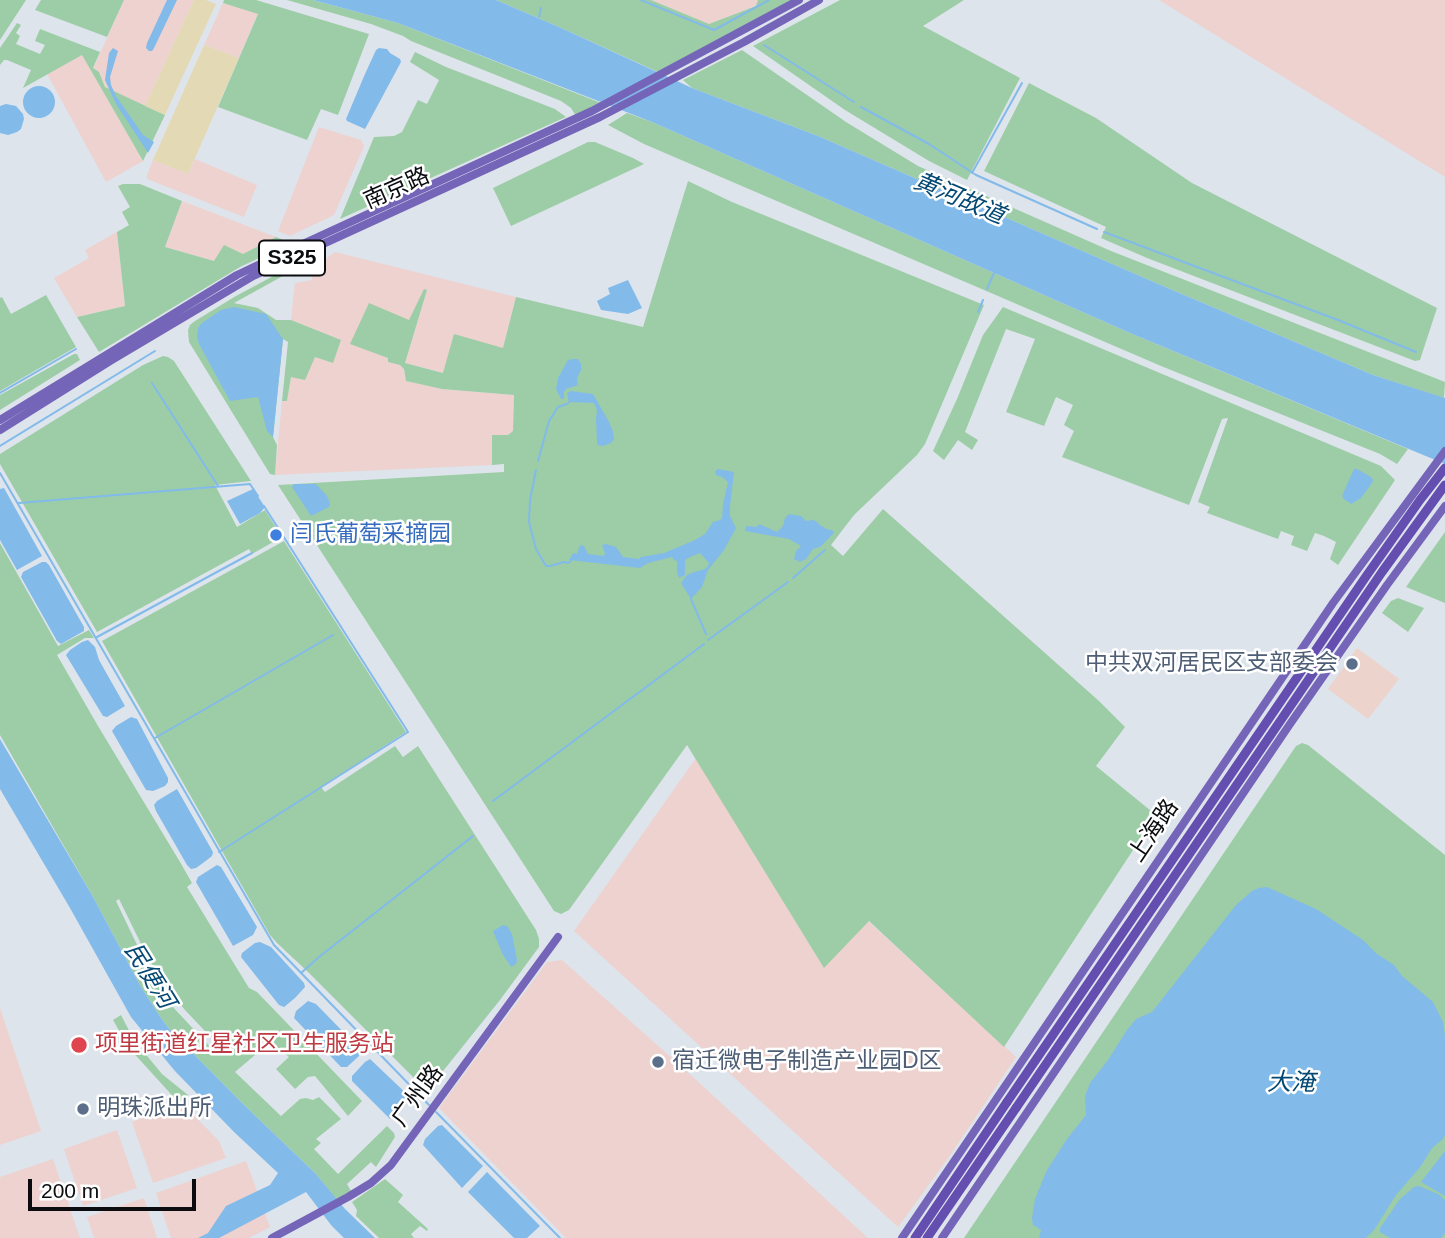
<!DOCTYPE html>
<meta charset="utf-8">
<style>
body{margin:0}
#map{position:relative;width:1445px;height:1238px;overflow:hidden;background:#dee4ec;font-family:Arial,sans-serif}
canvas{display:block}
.scale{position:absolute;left:28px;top:1179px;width:168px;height:32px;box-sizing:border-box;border:4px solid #0a0c0f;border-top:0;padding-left:9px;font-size:21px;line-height:24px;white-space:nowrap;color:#0a0c0f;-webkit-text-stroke:5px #fff;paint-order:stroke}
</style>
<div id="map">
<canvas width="1445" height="1238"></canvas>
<div class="scale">200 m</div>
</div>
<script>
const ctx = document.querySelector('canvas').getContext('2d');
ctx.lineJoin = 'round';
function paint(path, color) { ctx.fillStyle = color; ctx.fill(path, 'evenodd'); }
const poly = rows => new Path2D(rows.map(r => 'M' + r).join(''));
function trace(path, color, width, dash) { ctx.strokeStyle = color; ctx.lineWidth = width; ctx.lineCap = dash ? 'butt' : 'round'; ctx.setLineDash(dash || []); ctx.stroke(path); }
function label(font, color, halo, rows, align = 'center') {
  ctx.font = font + ' Arial,"Noto Sans SC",sans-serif'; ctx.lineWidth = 5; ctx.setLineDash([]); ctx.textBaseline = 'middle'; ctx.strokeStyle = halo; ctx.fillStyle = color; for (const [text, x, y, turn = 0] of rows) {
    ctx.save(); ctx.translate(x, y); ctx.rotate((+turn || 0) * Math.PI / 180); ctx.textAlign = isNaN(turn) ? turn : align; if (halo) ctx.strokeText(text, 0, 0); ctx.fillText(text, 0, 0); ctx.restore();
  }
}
paint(poly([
 [1357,648,1399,679,1368,719,1328,689]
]), '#ecd3cc');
paint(poly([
 [124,0,194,0,145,106,107,89,105,87,99,72,93,69],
 [651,0,758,0,756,6,709,24],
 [1159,0,1445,0,1445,177],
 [223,3,258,13,239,58,204,45],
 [82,55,143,161,106,182,47,74],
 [319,127,361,140,364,146,334,215,290,236,278,231],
 [195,159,257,185,244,217,147,179,147,175,153,160,188,174],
 [182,201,276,237,243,254,214,261,165,247],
 [117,232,125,306,77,317,54,278,89,258,85,250],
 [335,252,516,297,503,349,444,373,405,363,427,290,424,289,410,320,351,343,389,358,388,362,400,365,404,369,406,381,442,389,514,395,513,431,508,435,492,436,492,465,275,475,282,401,287,401,291,377,315,357,341,341,291,320,295,283,312,280,312,269],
 [696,758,824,967,868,921,1016,1057,949,1157,898,1227,574,931],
 [562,960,694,1078,868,1238,566,1238,439,1108,547,962],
 [0,1008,41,1131,0,1145],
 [182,1103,219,1141,226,1158,153,1183,132,1122],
 [117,1130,137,1188,83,1206,64,1149],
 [53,1159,80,1238,0,1238,0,1177],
 [246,1161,270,1227,249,1238,171,1238,156,1193],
 [144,1198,157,1238,94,1238,87,1217]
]), '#edd2cf');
paint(poly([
 [0,0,26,0,0,40],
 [41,0,124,0,107,37,35,10],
 [224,0,256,0,369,34,338,115,321,109,307,140,218,107,258,14,223,3],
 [287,0,313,0,398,23,601,103,576,116,571,108,561,101,411,41,403,36,371,24],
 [496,0,651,0,709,24,756,6,758,0,792,0,658,72,559,27],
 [840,0,964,0,923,26,1020,78,967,180,929,161,845,110,753,46],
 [17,23,21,25,16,33,20,36,16,44,40,54,45,45,35,41,40,29,100,52,93,68,99,72,105,87,165,115,143,161,82,55,23,88,31,70,7,60,4,60,0,65,0,48],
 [742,50,846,122,918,166,1111,251,1445,382,1444,398,1373,375,1163,286,818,136,692,88,683,80],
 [415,52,446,67,555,109,566,117,340,219,374,137,394,136,402,132,418,100,427,104,439,80,410,62],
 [1029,83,1096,118,1192,183,1437,308,1420,360,1415,361,1147,258,1101,238,1106,227,984,171],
 [627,113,652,122,1130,333,1408,449,1397,464,1380,454,1161,366,984,290,644,144,608,125],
 [588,142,595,142,633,158,644,164,511,226,493,188],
 [688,181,732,202,984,305,925,444,917,455,854,515,831,545,843,556,883,509,1099,701,1125,727,1096,766,1156,815,1004,1047,869,921,824,968,687,745,569,910,561,914,554,911,278,485,504,472,504,464,492,465,492,435,508,435,513,431,514,395,442,389,406,381,404,369,400,365,388,362,388,358,350,344,369,303,409,320,424,289,427,290,405,363,443,373,454,334,503,348,516,297,643,327],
 [123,184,140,184,182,201,165,247,214,261,224,245,243,254,276,237,291,243,240,267,99,352,77,317,125,306,117,232,129,225,122,212,130,207,118,186],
 [320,251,326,254,294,277,294,272,290,272,234,303,258,308,276,320,291,320,341,340,333,363,315,357,305,380,291,377,287,401,282,401,288,342,283,339,273,437,277,445,275,475,270,474,189,342,188,330,190,325,195,321,236,296],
 [46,295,76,347,0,391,0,298,2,297,11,314],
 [1003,307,1381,466,1395,480,1338,565,1330,559,1336,542,1324,536,1315,533,1307,551,1291,545,1294,536,1281,531,1278,539,1207,513,1210,507,1198,502,1228,418,1222,419,1189,505,1062,457,1074,431,1064,425,1073,405,1056,397,1044,426,1006,412,1035,339,1006,329,965,432,978,440,972,450,958,440,944,460,933,451,957,399,983,335],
 [74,354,77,354,80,360,0,410,0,395],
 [163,356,168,357,174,361,251,481,215,485,237,527,265,510,282,537,252,554,249,549,97,632,0,464,0,454,143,365],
 [1445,532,1445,603,1406,587],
 [284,541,406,732,321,787,325,792,395,746,403,757,418,746,536,930,539,939,539,947,500,1000,427,1091,307,971,277,943,270,935,102,641],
 [0,543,58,646,89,630,94,638,85,638,57,655,98,726,180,862,192,883,187,887,249,988,257,992,362,1101,348,1116,315,1076,308,1077,295,1089,276,1069,289,1057,266,1039,254,1050,255,1055,235,1072,281,1116,300,1099,306,1098,313,1100,319,1097,341,1119,316,1139,321,1143,314,1149,338,1174,387,1126,394,1133,395,1137,376,1167,371,1162,347,1184,351,1191,337,1200,315,1173,242,1103,170,1030,161,1018,141,987,92,895,0,735],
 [119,899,145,952,164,984,185,1010,221,1048,216,1053,170,1004,153,978,116,901],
 [1398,598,1424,608,1408,632,1382,613,1391,601],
 [1302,743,1308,745,1445,855,1445,1238,964,1238,1296,746],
 [121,1015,134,1040,162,1074,188,1095,182,1103,180,1104,129,1048,113,1020],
 [385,1179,403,1195,398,1202,428,1229,427,1231,420,1226,411,1234,414,1238,379,1238,356,1216,357,1210,352,1202]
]), '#9dcda6');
paint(poly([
 [194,0,206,0,216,4,165,115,145,106],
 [204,45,239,58,188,174,153,160]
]), '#e3dab5');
paint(poly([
 [167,0,177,0,154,48,152,51,149,51,146,48,147,43],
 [313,0,496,0,559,27,692,88,818,136,1163,286,1373,375,1445,398,1445,464,1130,333,652,122,398,23],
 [113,48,118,51,110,77,111,85,116,96,143,135,154,142,148,153,116,104,105,80,109,53],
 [379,48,387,49,390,53,400,59,401,62,365,129,347,121,346,119,365,74,376,50],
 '23 102a16 16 0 1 1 32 0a16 16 0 1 1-32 0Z',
 [6,104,16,106,23,114,24,119,21,129,17,132,8,135,0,133,0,106],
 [628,280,642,308,628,314,601,310,597,301,610,294,608,288],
 [234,307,266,314,283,339,273,437,267,431,258,397,230,401,199,344,197,337,198,328,202,323,221,310],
 [573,359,578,359,581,364,581,370,577,378,578,385,566,389,564,392,564,399,561,399,556,389,558,378,568,360],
 [571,391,593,394,609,422,613,432,614,439,611,443,603,446,598,445,597,442,596,419,597,410,594,403,569,402,567,393],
 [718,469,734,472,730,506,730,516,736,528,724,550,708,570,702,587,691,599,681,583,687,575,694,572,705,569,708,566,709,563,700,553,690,557,685,560,685,575,679,578,677,573,677,561,674,560,672,557,648,563,640,568,569,560,573,553,577,554,580,545,584,546,588,554,604,556,605,553,602,545,606,544,616,547,623,557,639,559,641,557,664,553,695,540,705,534,713,522,720,520,722,518,723,504,728,482,722,477,716,475,715,471],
 [1354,469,1357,469,1371,477,1373,480,1372,483,1361,498,1351,504,1344,499,1342,496],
 [294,484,316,484,327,496,330,504,329,507,311,516,292,487],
 [4,488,42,556,17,570,0,540,0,489],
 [253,489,265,507,260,513,240,524,227,501],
 [789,514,801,516,806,521,813,520,817,522,820,525,826,529,832,530,834,533,820,547,813,549,806,559,800,562,794,559,796,551,801,546,789,539,745,531,746,526,757,527,759,524,777,532,783,526,785,518],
 [42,562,46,562,49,565,84,627,84,631,61,644,57,641,21,577,23,572],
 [88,640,95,647,99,660,125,706,107,717,103,716,66,655,70,650,82,642],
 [131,717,137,719,168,778,168,782,165,786,153,791,146,790,112,731,116,726],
 [0,739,92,895,141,987,161,1018,170,1030,242,1103,315,1173,345,1209,375,1238,344,1238,331,1225,306,1192,219,1238,198,1238,208,1233,226,1206,270,1185,278,1173,234,1132,174,1070,131,1017,70,908,0,789],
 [177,789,213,852,212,856,207,860,196,868,191,869,187,865,156,811,154,805,157,801],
 [217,865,221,867,257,927,253,935,233,946,196,882,198,877],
 [1267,887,1316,909,1363,940,1377,954,1394,965,1402,976,1433,1002,1443,1022,1445,1036,1445,1135,1443,1139,1432,1148,1421,1166,1396,1195,1374,1230,1366,1238,1039,1238,1041,1230,1033,1225,1032,1218,1035,1199,1047,1170,1067,1139,1086,1115,1085,1096,1090,1083,1108,1060,1127,1030,1136,1019,1152,1012,1236,905,1252,891,1259,888],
 [503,925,507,926,512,934,517,960,516,964,511,967,502,953,493,931],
 [260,942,271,947,304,983,305,987,295,998,284,1007,279,1005,241,957,242,953,255,943],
 [308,1001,316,1004,358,1047,360,1052,359,1056,347,1067,341,1067,294,1018,296,1011],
 [370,1059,410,1097,390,1119,352,1081,352,1076,365,1062],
 [442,1125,483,1166,462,1188,423,1145,425,1139,438,1126],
 [1445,1151,1445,1196,1421,1182],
 [487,1172,540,1226,527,1238,514,1238,468,1192],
 [1419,1186,1438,1194,1445,1200,1445,1233,1441,1238,1390,1238,1380,1232,1380,1228,1400,1199,1414,1187]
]), '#82baea');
trace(poly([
 [641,0,714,30,769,0],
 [539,17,541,8],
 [764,45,854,102],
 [861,107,929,144,976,175,1097,229],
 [972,173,1022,83],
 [1104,232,1338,320,1416,352],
 [987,289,994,273],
 [978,312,983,300],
 [152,383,218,486],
 [0,393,76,349],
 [0,446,155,351],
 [538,461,549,421,558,407,567,404,569,402],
 [536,470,530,500,529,522,536,549,546,566,550,566,564,562,568,563,571,561],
 [0,473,274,945,429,1105],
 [19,503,250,484,258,496],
 [793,578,825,550],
 [691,599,706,634],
 [97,637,252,553],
 [708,640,788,582],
 [155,738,333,635],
 [493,801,704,644],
 [219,852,408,732,264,506],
 [301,973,319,957,473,836],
 [436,1112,560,1238]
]), '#82baea', 2);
trace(poly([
 [0,420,237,275,283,253,592,111,799,0],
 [0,430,110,361,253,276,600,117,744,42,819,0],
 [272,1238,348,1197,371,1183,391,1165,558,937],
 [902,1238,1333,603,1445,451],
 [942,1238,1290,724,1387,585,1445,506]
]), '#7565b9', 8);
trace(poly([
 [1007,1102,1367,575,1420,500,1445,468],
 [1016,1108,1382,572,1445,485]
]), '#644eb0', 9);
trace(poly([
 [915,1238,1007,1102],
 [927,1238,1016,1108]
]), '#644eb0', 9);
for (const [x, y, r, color] of [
 [276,535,7,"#3f7fe0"],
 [1352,664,7,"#5c6f8a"],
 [79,1045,9,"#e0444e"],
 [658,1062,7,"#5c6f8a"],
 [83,1109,7,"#5c6f8a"]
]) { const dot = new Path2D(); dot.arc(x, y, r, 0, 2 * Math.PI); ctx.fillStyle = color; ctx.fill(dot); trace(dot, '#fff', 2.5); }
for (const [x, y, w] of [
 [292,258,66]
]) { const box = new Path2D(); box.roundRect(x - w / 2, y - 17.5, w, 35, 5); ctx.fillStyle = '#fff'; ctx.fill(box); trace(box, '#0a0c0f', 2); }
label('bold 21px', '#0a0c0f', null, [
 ["S325",292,258]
]);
label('23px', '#0a0c0f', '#fff', [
 ["南京路",397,189,-24],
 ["上海路",1154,831,-56],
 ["广州路",418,1096,-54]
]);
label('23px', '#366cbe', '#fff', [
 ["闫氏葡萄采摘园",290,535]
], 'left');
label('23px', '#4e5e75', '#fff', [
 ["中共双河居民区支部委会",1338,664,"right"],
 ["宿迁微电子制造产业园D区",672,1062],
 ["明珠派出所",97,1109]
], 'left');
label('23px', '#be3a42', '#fff', [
 ["项里街道红星社区卫生服务站",95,1045]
], 'left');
label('italic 24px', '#044874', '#fff', [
 ["黄河故道",959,199,23],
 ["民便河",149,976,58],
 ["大淹",1291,1083]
]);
</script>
